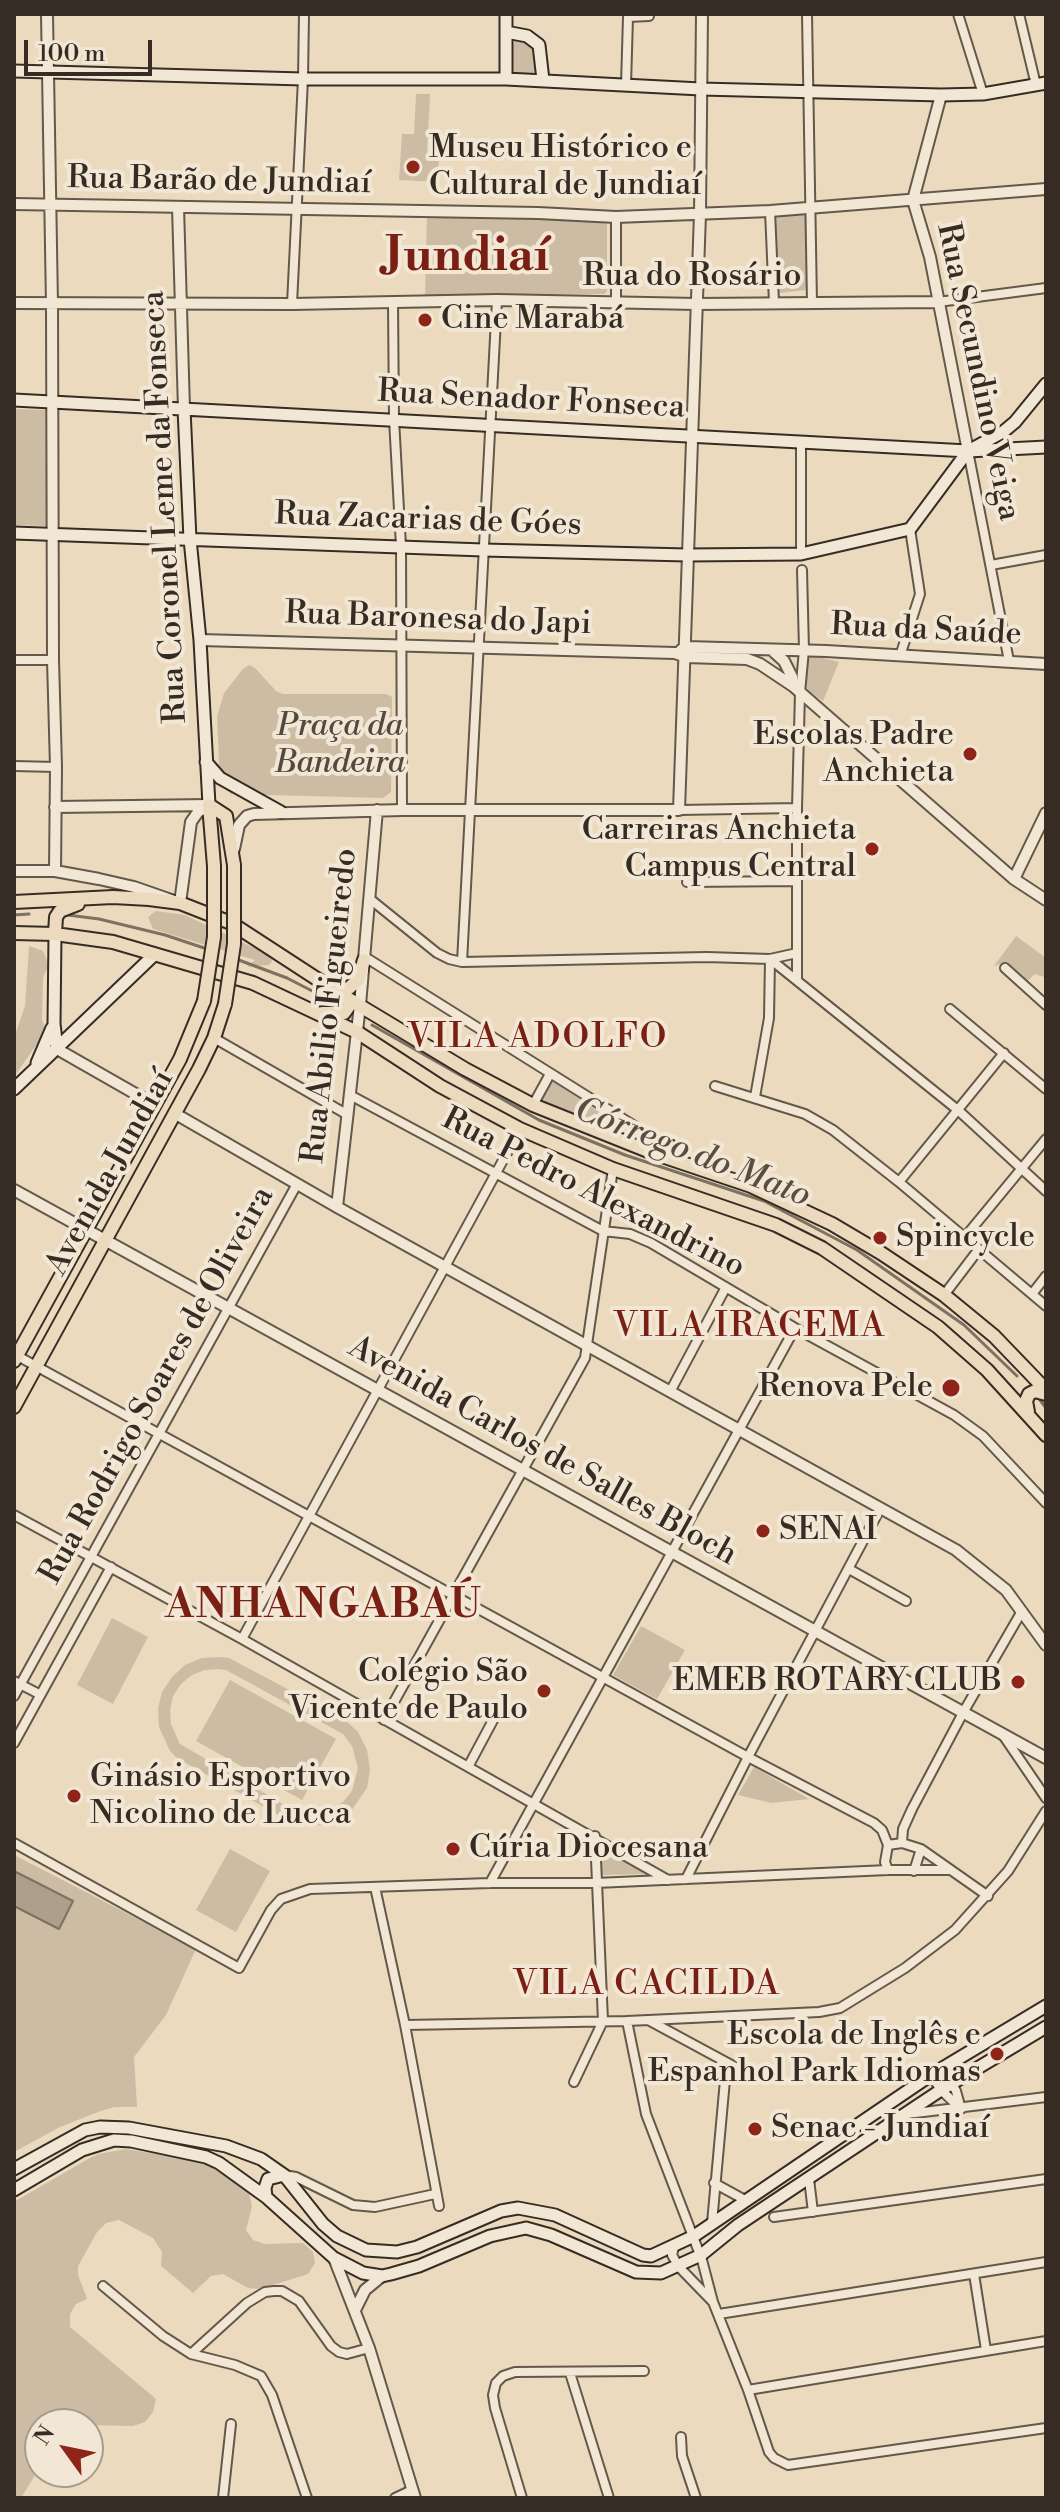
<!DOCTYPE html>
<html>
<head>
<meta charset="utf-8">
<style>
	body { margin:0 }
	#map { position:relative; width:1060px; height:2512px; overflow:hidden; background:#ebdabe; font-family:"Libre Bodoni",serif }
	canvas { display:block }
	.frame { position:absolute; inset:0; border:16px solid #362c24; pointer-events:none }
	.north { position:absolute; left:24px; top:2408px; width:80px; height:80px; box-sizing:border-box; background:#f2e7d5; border:2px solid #a79c8e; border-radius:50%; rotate:303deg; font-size:22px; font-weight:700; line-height:32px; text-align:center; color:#362c24 }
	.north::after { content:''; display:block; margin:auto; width:28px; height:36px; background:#8f2418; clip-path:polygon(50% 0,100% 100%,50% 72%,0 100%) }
	.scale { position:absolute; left:24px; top:40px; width:128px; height:36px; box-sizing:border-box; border:4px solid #362c24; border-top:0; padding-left:10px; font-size:24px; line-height:28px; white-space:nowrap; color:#362c24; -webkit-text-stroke:6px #f2e7d5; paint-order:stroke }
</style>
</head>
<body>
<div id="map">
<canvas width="1060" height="2512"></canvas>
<div class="frame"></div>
<div class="north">N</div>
<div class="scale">100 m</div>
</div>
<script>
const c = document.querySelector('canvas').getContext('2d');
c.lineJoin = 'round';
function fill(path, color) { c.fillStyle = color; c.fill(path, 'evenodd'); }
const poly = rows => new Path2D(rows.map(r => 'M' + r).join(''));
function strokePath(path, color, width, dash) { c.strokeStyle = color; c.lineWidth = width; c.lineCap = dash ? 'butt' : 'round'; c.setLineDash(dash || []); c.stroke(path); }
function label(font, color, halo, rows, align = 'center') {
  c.font = font + ' "Libre Bodoni",serif'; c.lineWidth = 8; c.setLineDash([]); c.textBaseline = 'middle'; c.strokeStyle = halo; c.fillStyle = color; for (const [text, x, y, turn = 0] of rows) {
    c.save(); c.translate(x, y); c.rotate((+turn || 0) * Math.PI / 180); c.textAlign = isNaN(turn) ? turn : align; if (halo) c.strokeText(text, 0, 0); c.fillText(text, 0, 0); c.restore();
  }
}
fill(poly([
	[515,41,533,43,537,68,534,73,517,73,511,70,512,44],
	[416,94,430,94,427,154,439,155,438,182,399,180,402,134,414,134],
	[803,211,809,215,809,286,806,290,780,293,776,290,774,217,776,213],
	[479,215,604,220,607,223,607,291,604,294,425,296,427,216],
	[14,409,46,410,46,526,14,525],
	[807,654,839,662,823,701,810,692,805,685,804,666],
	[249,665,255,668,276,691,283,694,386,694,392,697,391,792,383,798,231,794,220,785,217,717,224,693,243,669],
	[156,911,185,915,271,956,272,961,269,965,247,967,255,960,153,929,148,917],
	[1016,936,1046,958,1044,977,1035,974,1026,982,1013,967,1004,963,994,966],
	[29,946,43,951,49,965,43,977,42,1019,46,1031,16,1074,14,1070,14,1038,25,1006],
	[552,1080,617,1123,619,1132,609,1132,542,1100],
	[112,1618,148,1637,113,1704,77,1685],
	[641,1626,685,1650,657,1699,613,1675],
	[219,1657,229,1658,344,1719,358,1732,367,1750,370,1769,367,1788,351,1811,328,1825,298,1826,177,1758,170,1751,159,1727,158,1709,162,1692,172,1677,185,1665,202,1658],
	[219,1669,226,1670,343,1734,352,1746,358,1768,352,1791,343,1802,324,1813,302,1815,180,1744,171,1724,170,1710,173,1696,181,1684,192,1675,205,1670],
	[230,1680,336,1739,302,1800,196,1741],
	[754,1767,809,1799,772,1803,738,1795],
	[601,1846,650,1874,602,1875],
	[230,1849,270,1871,236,1932,196,1910],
	[14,1855,196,1949,166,2015,134,2057,137,2107,114,2107,98,2112,60,2127,14,2152],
	[125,2149,202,2161,249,2192,252,2206,246,2230,253,2240,265,2244,303,2243,313,2252,315,2263,308,2274,260,2289,248,2288,223,2274,211,2276,193,2293,161,2266,162,2252,153,2238,119,2220,106,2223,97,2232,78,2266,78,2275,87,2299,76,2304,70,2314,70,2327,156,2399,153,2412,145,2422,133,2426,40,2424,40,2467,21,2498,14,2498,14,2202,88,2159,99,2154]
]), '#ccbca4');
const water = poly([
	[14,1871,73,1901,59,1929,14,1906,14,1871]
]);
fill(water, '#ad9f8a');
strokePath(water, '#7d7161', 2);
strokePath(poly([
	[14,915,29,914],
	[68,915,99,919,165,935,210,950],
	[236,959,287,978,320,995],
	[372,1025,539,1120,625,1155,764,1201,857,1250,964,1325,1017,1376],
	[1040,1400,1046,1408]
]), '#7d7161', 3);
const minor = poly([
	[807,14,812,303],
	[958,14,983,94],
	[1019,14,1036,85],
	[626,85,628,17,649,16],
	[770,211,774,303],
	[616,217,616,304],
	[393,302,394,419,401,546,402,810],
	[938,302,1046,288],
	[292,304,303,79,304,14],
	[801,442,801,554],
	[968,451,1009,661],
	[991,565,1046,555],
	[900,656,920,594,910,529],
	[14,660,53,660],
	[14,766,56,767],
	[679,810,797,808],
	[687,882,797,881],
	[370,899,437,953,449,959,462,962,707,957,770,959,797,953],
	[365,957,641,1130,653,1142,653,1153],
	[770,959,959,1111,1046,1191],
	[462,962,497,300],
	[1005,968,1046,1005],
	[797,979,797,808,800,693,804,650,802,570],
	[950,1009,1046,1089],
	[214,1038,348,1115],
	[715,1086,805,1114,833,1130,899,1182,1046,1306],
	[350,1095,603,1231,630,1234,651,1243,795,1328,954,1415,983,1436,1046,1503],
	[755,1097,769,1018,770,959],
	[533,1105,550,1074],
	[899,1182,1004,1053],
	[965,1237,1046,1139],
	[1032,1294,1046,1276],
	[944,1295,979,1249],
	[14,1354,748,1757,874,1823,882,1830,888,1845],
	[671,1390,726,1287],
	[14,1515,242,1639,668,1880],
	[849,1569,906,1601],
	[242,1639,520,1129],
	[14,1681,39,1694],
	[14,1696,297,1184],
	[384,1720,585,1358,613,1169],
	[1003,1735,1046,1798],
	[14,1743,111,1567],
	[468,1767,499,1709],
	[14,1843,239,1968,271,1910,281,1899,310,1889,490,1883,596,1883,888,1870,948,1870],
	[902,1843,903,1829,912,1809,964,1711,1022,1611],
	[888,1845,902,1843,921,1849,988,1896],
	[888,1870,885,1862,888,1845],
	[914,1871,921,1849],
	[686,1879,748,1757,880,1509],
	[490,1883,795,1328],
	[375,1887,405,2025,439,2206],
	[627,2021,646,2114,702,2260,713,2302,748,2390,769,2452,774,2458,788,2465,1046,2428],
	[650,2021,737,2068],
	[405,2025,627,2021,819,2012,840,2008,905,1968,955,1930,1008,1871,1046,1811],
	[943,2067,956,2091,961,2109],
	[931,2075,941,2090,960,2108],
	[574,2082,603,2021,595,1836],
	[907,2114,1046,2097],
	[284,2175,296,2177,353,2205,375,2207,435,2194],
	[809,2179,813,2212],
	[714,2183,745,2200],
	[774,2217,1046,2179],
	[712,2223,725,2080],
	[674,2247,672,2255,679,2267,712,2301],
	[974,2274,986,2350],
	[103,2286,163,2336,191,2354,235,2365,261,2376,272,2395,307,2498],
	[719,2314,1046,2262],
	[191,2354,247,2303,265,2292,274,2291,282,2291,299,2301,331,2346,339,2352,347,2354,369,2348],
	[570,2373,609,2498],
	[748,2390,1046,2341],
	[681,2437,682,2456,696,2498],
	[223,2498,231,2424],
	[395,2498,412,2490],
	[522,2498,495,2408,493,2395,496,2383,503,2376,515,2372,644,2371]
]);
const tertiary = poly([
	[47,14,52,304,53,660,56,767,55,871],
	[941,95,913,200,930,257,968,451],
	[14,204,538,213,616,217,770,211,1046,189],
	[178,207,184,409],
	[14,303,292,304,497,300,697,304,938,302],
	[200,640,675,653,686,657,747,659,760,664,793,686,1014,879,1046,900],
	[681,650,687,647,826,651,1046,664],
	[773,651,784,661,792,677,793,686],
	[55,807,209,805],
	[234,849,239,825,247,816,254,814,402,810,679,810,700,214,702,14],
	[14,871,55,871,99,879,134,887,180,903,191,822,198,812,209,805],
	[1014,879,1046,813],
	[57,1049,155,1105],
	[174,1113,337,1207,956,1550,1006,1590,1046,1645],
	[14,1190,1046,1758],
	[337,1207,360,1005,377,810],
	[334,2258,369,2348,415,2498],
	[355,2310,365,2290,382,2276]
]);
const secondary = poly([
	[506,32,527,36,539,45,543,80],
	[14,71,303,79,506,79,701,89,941,95,983,94,1046,83],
	[506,79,506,14],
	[14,400,968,451,1046,447],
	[184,409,190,539,200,640,209,805],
	[14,533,483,550,687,555,801,554,910,529,968,451,1003,432,1015,422,1046,384],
	[206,762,220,778,281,812],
	[55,934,54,1024,57,1049],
	[37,1063,52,1028],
	[14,1089,155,954],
	[14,2169,85,2130,100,2127,129,2128,226,2146,261,2159,284,2175,323,2224,337,2236,366,2250,397,2252,417,2247,501,2211,518,2208,555,2215,643,2255,651,2256,694,2236,931,2075,1046,2006],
	[14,2190,82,2150,114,2140,131,2141,206,2157,219,2163,266,2197,334,2258,363,2273,382,2276,391,2274,419,2266,490,2236,526,2228,551,2235,636,2272,661,2273,701,2255,738,2225,941,2090,1046,2027],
	[266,2197,265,2188,268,2179,284,2175]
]);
const primary = poly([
	[214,866,209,805,226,816,234,865],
	[14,902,113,897,149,899,180,903,231,923,337,992,465,1069,533,1105,653,1153,751,1186,832,1224,881,1253,944,1295,994,1336,1046,1390],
	[14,933,55,934,113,942,253,983,357,1032,440,1086,520,1129,613,1169,776,1225,822,1248,938,1327,987,1370,1046,1435],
	[55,934,56,917,60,911,78,904],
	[337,992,349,988,358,980,364,960],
	[322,1013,344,1013,349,1006,349,999],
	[14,1361,180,1059,204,1001],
	[14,1407,199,1069,214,1038,225,1004],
	[1028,1412,1026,1401,1029,1394,1035,1391,1046,1394]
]);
strokePath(minor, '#63584a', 12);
strokePath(tertiary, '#63584a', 14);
strokePath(secondary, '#362c24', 15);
strokePath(primary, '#362c24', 16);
strokePath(minor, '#f2e7d5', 8);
strokePath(tertiary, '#f2e7d5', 10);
strokePath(secondary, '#f2e7d5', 11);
strokePath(primary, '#ebdabe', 12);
const primaryBridge = poly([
	[204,1001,214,937,214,866],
	[225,1004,234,944,234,865]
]);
strokePath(primaryBridge, '#362c24', 16, []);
strokePath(primaryBridge, '#ebdabe', 12);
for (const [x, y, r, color] of [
	[413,167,8,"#8f2418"],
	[425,320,8,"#8f2418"],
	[970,754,8,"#8f2418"],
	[872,849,8,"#8f2418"],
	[880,1238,8,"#8f2418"],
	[951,1388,10,"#8f2418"],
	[763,1531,8,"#8f2418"],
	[1018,1682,8,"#8f2418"],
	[544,1691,8,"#8f2418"],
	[74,1796,8,"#8f2418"],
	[453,1849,8,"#8f2418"],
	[997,2054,8,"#8f2418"],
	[755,2129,8,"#8f2418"]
]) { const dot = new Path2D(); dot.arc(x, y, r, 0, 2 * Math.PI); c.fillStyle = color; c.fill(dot); strokePath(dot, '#f2e7d5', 3); }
label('32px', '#362c24', '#f2e7d5', [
	["Museu Histórico e",429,149],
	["Cultural de Jundiaí",429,186],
	["Cine Marabá",441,320],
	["Escolas Padre",954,736,"right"],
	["Anchieta",954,773,"right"],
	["Carreiras Anchieta",856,831,"right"],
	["Campus Central",856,868,"right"],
	["Spincycle",896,1238],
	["Renova Pele",933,1388,"right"],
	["SENAI",779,1531],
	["Colégio São",528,1673,"right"],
	["Vicente de Paulo",528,1710,"right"],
	["EMEB ROTARY CLUB",1002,1682,"right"],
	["Ginásio Esportivo",90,1778],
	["Nicolino de Lucca",90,1815],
	["Cúria Diocesana",469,1849],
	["Escola de Inglês e",981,2036,"right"],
	["Espanhol Park Idiomas",981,2073,"right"],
	["Senac - Jundiaí",771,2129]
], 'left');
label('32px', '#362c24', '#f2e7d5', [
	["Rua Barão de Jundiaí",219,182,1],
	["Rua do Rosário",692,277],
	["Rua Secundino Veiga",977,372,78],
	["Rua Senador Fonseca",531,401,3],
	["Rua Coronel Leme da Fonseca",166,507,-93],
	["Rua Zacarias de Góes",428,521,2],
	["Rua Baronesa do Japi",438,620,2],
	["Rua da Saúde",926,631,3],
	["Rua Abilio Figueiredo",331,1006,-84],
	["Avenida Jundiaí",111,1173,-61],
	["Rua Pedro Alexandrino",593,1194,27],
	["Rua Rodrigo Soares de Oliveira",158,1386,-61],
	["Avenida Carlos de Salles Bloch",542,1452,29]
]);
label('italic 32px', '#54493e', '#f2e7d5', [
	["Praça da",340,727],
	["Bandeira",340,764]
]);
c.letterSpacing = '2px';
label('34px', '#7a1f14', '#f2e7d5', [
	["VILA ADOLFO",538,1039],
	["VILA IRACEMA",750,1328],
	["VILA CACILDA",647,1986]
]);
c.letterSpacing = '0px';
label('italic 34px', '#5a4e43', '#f2e7d5', [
	["Córrego do Mato",692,1154,21]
]);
c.letterSpacing = '2px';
label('bold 40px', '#7a1f14', '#f2e7d5', [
	["ANHANGABAÚ",324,1607]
]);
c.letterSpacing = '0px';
label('bold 48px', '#7a1f14', '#f2e7d5', [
	["Jundiaí",467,259]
]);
</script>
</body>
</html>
